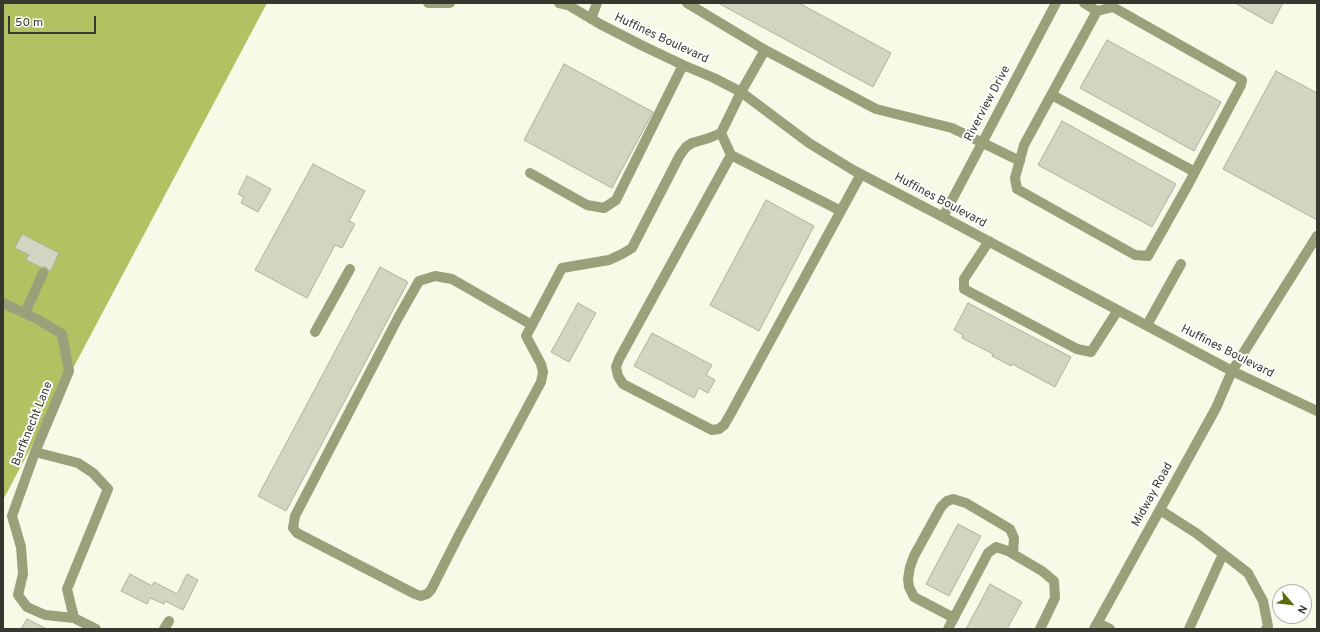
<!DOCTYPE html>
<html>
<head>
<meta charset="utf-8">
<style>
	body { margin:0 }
	#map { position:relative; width:1320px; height:632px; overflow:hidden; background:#f6fae6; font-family:Overpass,sans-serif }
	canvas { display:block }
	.frame { position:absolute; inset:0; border:4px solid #373931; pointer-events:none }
	.north { position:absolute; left:1272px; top:584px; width:40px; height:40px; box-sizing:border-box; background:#fff; border:1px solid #afb0ad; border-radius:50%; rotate:118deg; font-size:11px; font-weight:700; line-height:16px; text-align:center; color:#373931 }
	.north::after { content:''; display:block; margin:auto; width:14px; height:18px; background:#5f680a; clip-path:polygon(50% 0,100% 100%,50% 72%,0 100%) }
	.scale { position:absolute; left:8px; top:16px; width:88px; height:18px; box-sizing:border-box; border:2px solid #373931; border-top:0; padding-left:5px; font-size:12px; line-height:14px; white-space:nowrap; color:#373931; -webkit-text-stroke:3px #fff; paint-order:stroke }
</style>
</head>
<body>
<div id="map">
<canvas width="1320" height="632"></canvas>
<div class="frame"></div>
<div class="north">N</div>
<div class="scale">50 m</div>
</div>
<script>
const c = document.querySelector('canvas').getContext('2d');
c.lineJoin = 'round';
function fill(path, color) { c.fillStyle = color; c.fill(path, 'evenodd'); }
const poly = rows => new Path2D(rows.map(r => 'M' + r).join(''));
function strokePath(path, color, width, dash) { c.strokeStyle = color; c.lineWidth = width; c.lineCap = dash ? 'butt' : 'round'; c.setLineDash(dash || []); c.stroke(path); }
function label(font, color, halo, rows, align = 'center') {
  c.font = font + ' Overpass,sans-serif'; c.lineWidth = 4; c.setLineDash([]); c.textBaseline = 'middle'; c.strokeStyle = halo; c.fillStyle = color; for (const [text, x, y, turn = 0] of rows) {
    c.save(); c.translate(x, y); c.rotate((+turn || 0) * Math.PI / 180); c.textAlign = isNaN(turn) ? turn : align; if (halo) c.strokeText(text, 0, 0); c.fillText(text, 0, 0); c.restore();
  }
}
fill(poly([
	[3,3,267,3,3,500]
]), '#b4c163');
const building = poly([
	[718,3,799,3,891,53,873,87,718,3],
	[1235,3,1283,3,1272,24,1235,3],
	[1107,40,1221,102,1194,151,1080,88,1107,40],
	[564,64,653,112,612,188,524,140,564,64],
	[1276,71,1317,93,1317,220,1223,169,1276,71],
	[1062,121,1176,184,1152,227,1038,165,1062,121],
	[313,164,365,191,349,221,355,224,342,248,335,245,307,298,255,270,313,164],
	[247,176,271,189,258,212,241,203,244,197,238,194,247,176],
	[766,200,814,226,759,331,710,305,766,200],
	[22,234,59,253,50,272,46,267,41,267,26,260,29,255,15,248,22,234],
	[380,267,408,282,286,511,258,496,380,267],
	[578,303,596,313,569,362,551,352,578,303],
	[968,303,1071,357,1055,387,1012,364,1011,366,992,356,993,354,962,338,963,335,954,330,968,303],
	[652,333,712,365,706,375,715,380,708,393,699,388,694,398,634,366,652,333],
	[958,524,981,536,949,596,926,584,958,524],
	[130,574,152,586,154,582,177,594,187,574,198,580,183,610,165,601,164,604,150,598,147,604,121,591,130,574],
	[990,584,1022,602,1007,629,966,629,990,584],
	[27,619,47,629,21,629,27,619]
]);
fill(building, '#d1d5c2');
strokePath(building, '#aeb29f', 1);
strokePath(poly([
	[428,3,450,3],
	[559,3,568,5,600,24,643,46,683,65,714,78,741,92,809,143,853,170,943,217,1232,371,1317,411],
	[687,3,765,50,876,109,952,128,1020,161],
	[1084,3,1097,11,1113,7,1242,80,1241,85,1188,185,1148,256,1135,255,1017,189,1015,178,1024,145,1097,11],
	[591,19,597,3],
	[1052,95,1195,172],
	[721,133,731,155,619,359,616,367,618,376,623,384,712,430,719,429,724,425,731,413,861,174],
	[731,155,841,211],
	[530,173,587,205,604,208,616,200,683,65],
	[943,217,1056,3],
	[989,241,964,279,964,289,1077,349,1091,352,1118,310],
	[3,303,37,319,62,334,69,371,35,452,12,516,21,547,23,574,18,595,27,607,45,615,74,618,96,629],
	[25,313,43,273],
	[532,325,452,279,435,276,419,281,398,318,295,516,293,528,297,533,415,594,421,596,427,594,431,590,460,533,541,382,543,372,541,364,526,336,532,325,562,268,609,260,622,254,632,248,680,155,686,147,692,143,709,138,721,133,741,92,765,50],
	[1147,325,1181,264],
	[315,332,350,269],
	[35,452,78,463,93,473,108,489,67,589,74,618],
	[1160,510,1196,533,1248,573,1263,601,1268,626,1266,629],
	[954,618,914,597,909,587,908,579,910,567,914,556,941,507,947,501,953,499,966,503,1010,529,1014,538,1013,554],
	[1098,623,1110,629],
	[164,629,169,621],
	[948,629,988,553,996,547,1008,551,1042,571,1054,581,1055,598,1040,629],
	[1094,629,1216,408,1232,371,1317,236],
	[1189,629,1223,554]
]), '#99a07a', 10);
label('12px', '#373931', '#fff', [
	["Huffines Boulevard",661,39,25],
	["Riverview Drive",988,104,-62],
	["Huffines Boulevard",940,201,28],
	["Huffines Boulevard",1227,352,27],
	["Barfknecht Lane",33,424,-68],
	["Midway Road",1153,495,-61]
]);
</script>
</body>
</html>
